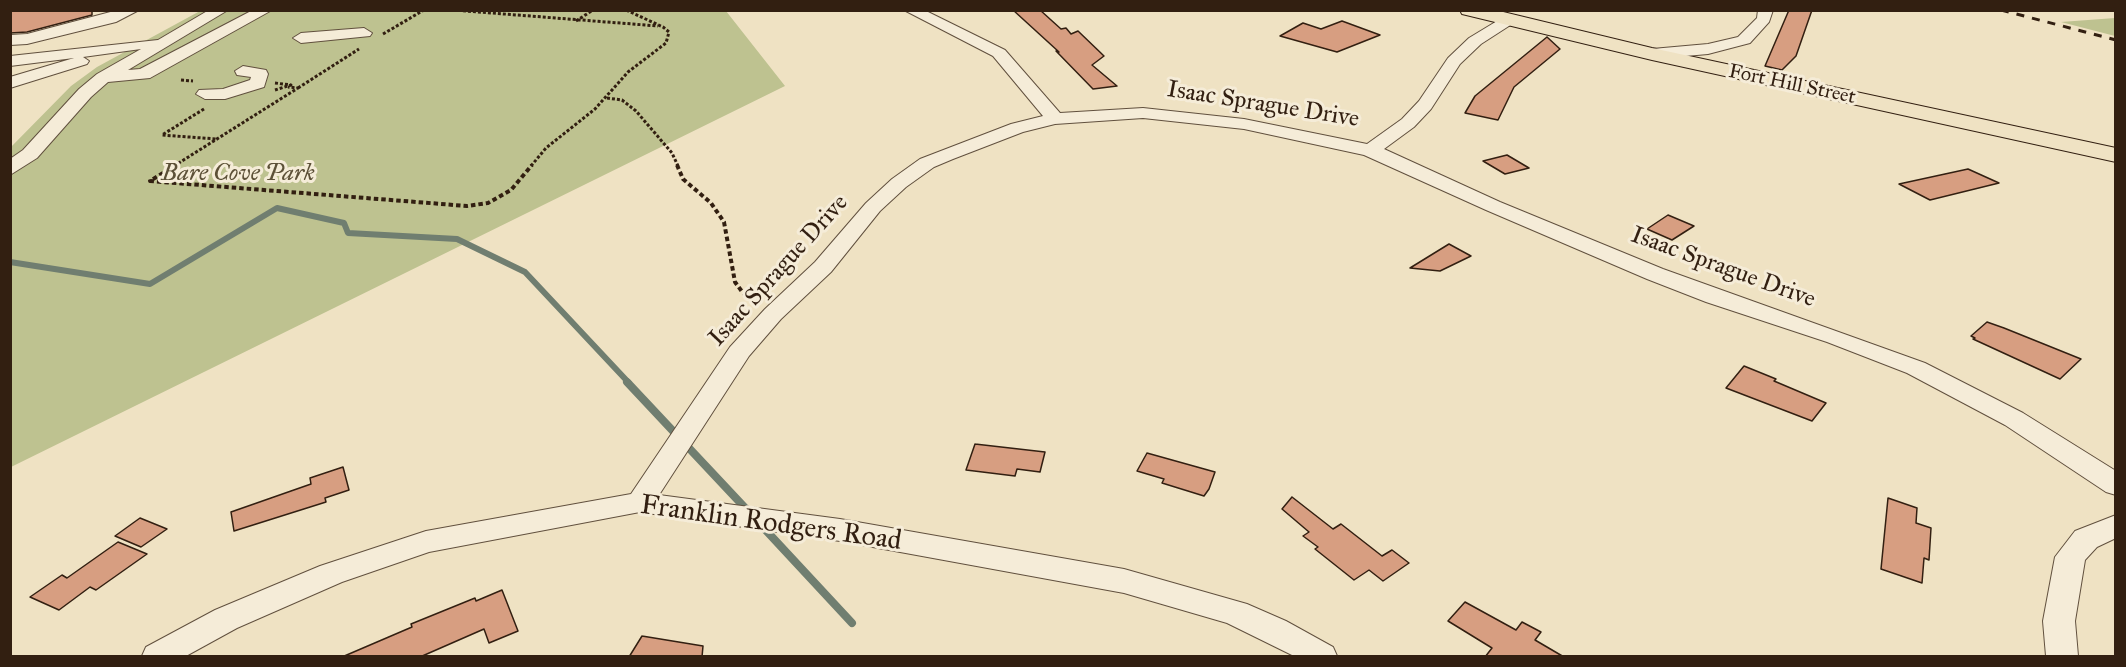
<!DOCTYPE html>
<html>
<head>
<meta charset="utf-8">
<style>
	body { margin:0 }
	#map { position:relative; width:2126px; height:667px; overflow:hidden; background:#efe2c3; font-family:"IM FELL Great Primer",serif }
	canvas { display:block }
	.frame { position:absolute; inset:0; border:12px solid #321f11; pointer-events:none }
</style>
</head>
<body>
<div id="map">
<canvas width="2126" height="667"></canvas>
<div class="frame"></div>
</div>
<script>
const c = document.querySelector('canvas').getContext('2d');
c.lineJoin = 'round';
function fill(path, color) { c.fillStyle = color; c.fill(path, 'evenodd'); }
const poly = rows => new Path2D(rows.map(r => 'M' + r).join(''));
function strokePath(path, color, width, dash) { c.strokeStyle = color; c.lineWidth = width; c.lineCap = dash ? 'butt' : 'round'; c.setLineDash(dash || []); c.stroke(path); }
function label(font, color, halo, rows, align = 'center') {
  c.font = font + ' "IM FELL Great Primer",serif'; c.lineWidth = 6; c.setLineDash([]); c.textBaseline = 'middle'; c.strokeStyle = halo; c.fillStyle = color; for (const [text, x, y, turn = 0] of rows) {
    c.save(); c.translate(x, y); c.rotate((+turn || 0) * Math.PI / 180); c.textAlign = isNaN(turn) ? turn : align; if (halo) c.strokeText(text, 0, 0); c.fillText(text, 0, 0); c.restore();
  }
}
fill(poly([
	[200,11,726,11,785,86,11,467,11,147,71,86,97,67],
	[2115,18,2115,36,2061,22]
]), '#bec290');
strokePath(poly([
	[10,262,150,284,277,208,344,223,348,233,457,239,525,272,629,383]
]), '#707e70', 6);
strokePath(poly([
	[627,382,748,511],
	[760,524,852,623]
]), '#707e70', 8);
const building = poly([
	[10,10,92,10,92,15,27,32,10,33,10,10],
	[1013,10,1040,10,1061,29,1066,28,1071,34,1078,31,1104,56,1092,65,1117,86,1093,89,1056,51,1059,52,1013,10],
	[1789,10,1812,10,1796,56,1782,70,1765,66,1789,10],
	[1342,21,1380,35,1337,52,1280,36,1303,23,1321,29,1342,21],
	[1547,37,1560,49,1514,87,1498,120,1465,113,1475,96,1547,37],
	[1507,155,1529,168,1505,174,1483,161,1507,155],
	[1968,169,1999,183,1930,200,1899,184,1968,169],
	[1668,215,1694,226,1672,240,1647,229,1668,215],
	[1449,244,1471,256,1440,271,1410,268,1449,244],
	[1987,322,2004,328,2081,359,2060,379,1973,339,1975,338,1971,336,1987,322],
	[1744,366,1776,379,1774,381,1826,403,1812,421,1726,388,1744,366],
	[975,444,1045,452,1040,472,1017,469,1015,476,966,470,975,444],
	[1147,453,1215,472,1209,489,1204,496,1162,483,1164,479,1137,471,1147,453],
	[343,467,349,490,325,498,326,502,234,531,231,512,311,484,310,478,343,467],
	[1292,497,1333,529,1341,524,1382,556,1392,550,1409,563,1383,581,1369,570,1354,580,1315,549,1318,547,1303,536,1309,532,1282,509,1292,497],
	[1888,498,1917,508,1916,523,1931,528,1929,560,1924,558,1922,583,1881,569,1888,498],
	[140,518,167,529,141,547,115,536,140,518],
	[118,542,147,554,96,590,90,587,59,610,30,597,62,575,67,578,118,542],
	[502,590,518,631,489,643,484,629,420,657,342,657,412,627,411,624,475,598,476,601,502,590],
	[1465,602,1516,630,1522,622,1541,632,1535,640,1564,657,1485,657,1492,648,1448,621,1465,602],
	[642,636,703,646,702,657,629,657,642,636]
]);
fill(building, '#d79e81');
strokePath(building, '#321f11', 1.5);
const minor = poly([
	[118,10,139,10,116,22,27,44,10,45,10,35,27,34,118,10],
	[209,10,228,10,128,70,140,69,253,10,272,10,150,78,108,82,91,97,37,158,10,175,10,159,23,150,79,89,97,74,141,49,83,57,89,61,87,64,10,88,10,77,74,58,10,66,10,56,158,40,209,10],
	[904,10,924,10,1005,50,1060,113,1143,108,1244,119,1367,144,1402,119,1419,101,1448,58,1469,38,1502,18,1512,18,1515,21,1512,24,1481,44,1460,64,1431,109,1414,127,1384,149,1500,202,1663,269,1925,363,2023,413,2116,471,2116,495,2106,492,2005,425,1907,373,1827,342,1706,302,1647,279,1486,210,1364,155,1244,129,1143,118,1055,124,1023,132,953,159,934,167,906,187,880,211,831,272,781,319,749,356,659,495,840,519,1124,569,1247,604,1286,621,1333,647,1337,656,1294,656,1227,623,1124,593,840,541,640,512,429,552,342,582,237,628,186,656,142,656,146,647,215,610,320,566,426,531,631,494,730,347,765,309,815,262,866,203,892,179,920,159,1011,124,1043,116,993,56,904,10],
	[1758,10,1773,10,1769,22,1750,43,1708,54,1652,59,1644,54,1652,49,1708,44,1738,37,1757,18,1758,10],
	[364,28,372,33,370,36,301,43,293,38,301,33,364,28],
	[243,66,266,70,268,74,264,87,225,99,205,99,196,94,199,90,223,89,250,80,251,77,237,75,235,71,243,66],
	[2116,515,2116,538,2097,547,2085,560,2075,621,2078,656,2046,656,2043,621,2055,557,2075,531,2116,515]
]);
const major = poly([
	[1460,10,1495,10,1652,48,2116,148,2116,162,1652,60,1462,14,1460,10]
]);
strokePath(minor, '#61503e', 2);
strokePath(major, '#321f11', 2);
strokePath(poly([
	[453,10,658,26],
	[576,21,593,10],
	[383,34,424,10],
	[181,80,193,81],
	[275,83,291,85,275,90],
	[298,88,359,49],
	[607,98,622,100,636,111,672,153,678,166],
	[204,109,162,135,216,139],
	[174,166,298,88,288,87],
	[531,166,546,148,595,109,628,72,666,43,669,32,663,27,626,10]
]), '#321f11', 3, [3, 2]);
strokePath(poly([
	[176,165,150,181,467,206,488,203,511,190,532,165],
	[677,165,683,179,711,203,724,222,735,282,743,293,758,301]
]), '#321f11', 4, [4.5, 3]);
fill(minor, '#f5ecd8');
fill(major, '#efe2c3');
strokePath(poly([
	[2001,10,2116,40]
]), '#321f11', 3, [8, 8]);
label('20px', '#321f11', '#f5ecd8', [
	["Fort Hill Street",1792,85,12]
]);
label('24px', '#321f11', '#f5ecd8', [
	["Isaac Sprague Drive",1263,105,9],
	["Isaac Sprague Drive",1723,268,20],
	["Isaac Sprague Drive",779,271,-48]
]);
label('italic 24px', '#5c5037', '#f5ecd8', [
	["Bare Cove Park",238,174]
]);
label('28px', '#321f11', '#f5ecd8', [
	["Franklin Rodgers Road",771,524,8]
]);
</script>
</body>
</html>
